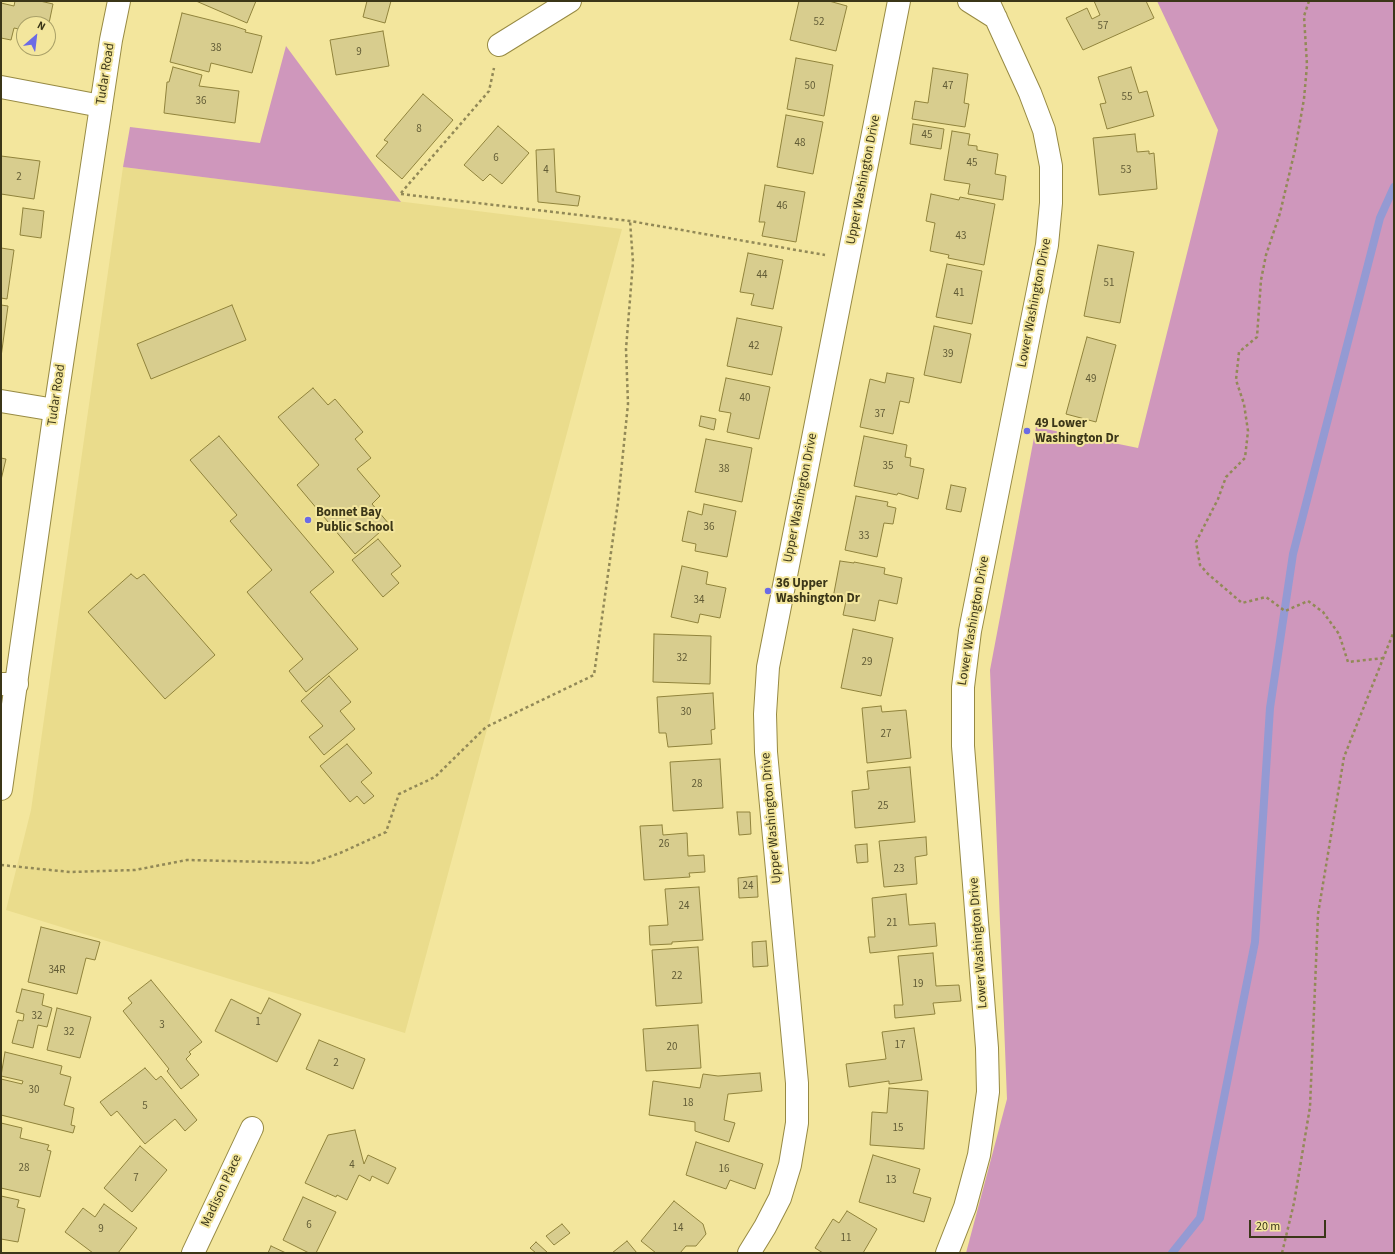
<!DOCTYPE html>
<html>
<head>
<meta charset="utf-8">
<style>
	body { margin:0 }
	#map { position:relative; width:1395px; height:1254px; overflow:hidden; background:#f3e69d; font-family:"Source Sans 3",sans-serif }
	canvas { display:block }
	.frame { position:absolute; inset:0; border:2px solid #3b3618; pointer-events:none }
	.north { position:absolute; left:16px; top:16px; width:40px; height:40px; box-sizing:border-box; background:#f3e69d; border:1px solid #a9a068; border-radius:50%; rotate:28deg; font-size:11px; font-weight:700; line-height:16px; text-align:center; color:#3b3618 }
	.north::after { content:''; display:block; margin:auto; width:14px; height:18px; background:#6b6be5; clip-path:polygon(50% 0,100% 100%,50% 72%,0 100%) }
	.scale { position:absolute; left:1249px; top:1220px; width:77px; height:18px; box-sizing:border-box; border:2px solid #3b3618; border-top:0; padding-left:5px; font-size:12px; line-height:14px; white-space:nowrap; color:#3b3618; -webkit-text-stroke:3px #f3e69d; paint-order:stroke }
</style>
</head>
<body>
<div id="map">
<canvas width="1395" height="1254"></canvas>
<div class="frame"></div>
<div class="north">N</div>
<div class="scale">20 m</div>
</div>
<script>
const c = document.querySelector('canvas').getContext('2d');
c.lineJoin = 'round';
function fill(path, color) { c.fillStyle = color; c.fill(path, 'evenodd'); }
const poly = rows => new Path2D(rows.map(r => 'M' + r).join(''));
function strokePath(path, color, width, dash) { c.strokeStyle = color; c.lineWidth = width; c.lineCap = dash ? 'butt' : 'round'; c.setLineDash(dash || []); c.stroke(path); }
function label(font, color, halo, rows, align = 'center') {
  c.font = font + ' "Source Sans 3",sans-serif'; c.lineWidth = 4; c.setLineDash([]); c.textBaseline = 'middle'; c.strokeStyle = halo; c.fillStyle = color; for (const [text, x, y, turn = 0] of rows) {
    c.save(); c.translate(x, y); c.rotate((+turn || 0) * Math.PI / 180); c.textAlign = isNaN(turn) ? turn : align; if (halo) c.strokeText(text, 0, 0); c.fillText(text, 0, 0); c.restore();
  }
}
fill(poly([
	[123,167,622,229,405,1033,6,910,31,810]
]), '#eadc8c');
fill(poly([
	[1157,1,1394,1,1394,1253,966,1253,1007,1099,990,670,1036,427,1138,448,1218,130],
	[286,46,401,202,123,167,130,127,260,143]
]), '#cf97bc');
strokePath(poly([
	[1172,1253,1200,1218,1255,942,1270,708,1293,554,1380,218,1394,187]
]), '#949ad3', 8);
const building = poly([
	[15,1,40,1,53,4,48,28,48,24,24,24,24,30,14,28,11,40,1,38,1,3,14,6,15,1],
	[196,1,256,1,247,23,196,1],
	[367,1,391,1,385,23,363,17,367,1],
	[799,1,829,1,847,6,836,51,790,40,799,1],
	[1094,1,1146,1,1154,18,1083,50,1066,18,1087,8,1092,19,1100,15,1094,1],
	[182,13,234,26,246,30,245,32,262,36,252,73,211,63,209,72,170,62,182,13],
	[383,31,389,66,336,75,330,40,383,31],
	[796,58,833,65,824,116,787,109,796,58],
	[173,67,202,75,199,86,239,91,235,123,164,113,167,82,169,82,173,67],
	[1131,67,1139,93,1147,91,1154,116,1107,129,1100,104,1106,103,1098,77,1131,67],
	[933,68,968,74,964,103,969,104,965,127,912,119,915,101,928,103,933,68],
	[423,94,453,120,402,179,376,156,388,142,384,140,423,94],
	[786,115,823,122,813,174,777,167,786,115],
	[913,124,944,129,941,149,910,144,913,124],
	[498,126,529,153,502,184,490,174,483,181,464,165,498,126],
	[952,131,970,134,968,145,977,146,977,150,998,154,995,174,1006,176,1003,200,968,194,970,184,944,180,952,131],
	[1135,134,1137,152,1149,151,1149,154,1154,153,1157,189,1099,195,1093,138,1135,134],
	[554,149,556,192,580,196,578,206,538,202,536,150,554,149],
	[1,156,40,161,34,199,1,194,1,156],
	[765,185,805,192,796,242,762,236,765,222,759,222,765,185],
	[931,194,959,200,960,197,995,204,984,265,948,258,949,255,930,251,935,223,926,221,931,194],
	[23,208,44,211,41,238,20,235,23,208],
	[1098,245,1134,252,1120,323,1084,316,1098,245],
	[1,248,14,250,7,299,1,298,1,248],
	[748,253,783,260,773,309,751,305,754,294,740,292,748,253],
	[947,264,982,271,972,324,936,317,947,264],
	[1,305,8,306,1,357,1,305],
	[232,305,246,340,151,379,137,344,232,305],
	[737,318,782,327,772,375,727,366,737,318],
	[934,326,971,334,961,383,924,375,934,326],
	[1087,337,1116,345,1096,422,1066,414,1087,337],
	[887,373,914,378,909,403,900,401,893,434,860,427,870,379,885,383,887,373],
	[726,378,770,387,759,439,727,432,731,413,719,411,726,378],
	[313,388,328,405,335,399,363,432,355,439,371,458,357,469,380,496,372,504,389,524,355,554,297,485,319,465,278,417,313,388],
	[701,416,716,419,714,430,699,426,701,416],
	[219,436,334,572,310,592,358,649,306,692,289,671,303,659,247,592,272,570,230,521,237,515,190,460,219,436],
	[864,436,907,445,905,457,911,458,910,466,924,469,918,499,898,493,897,495,854,486,864,436],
	[706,439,752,448,742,502,695,492,706,439],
	[1,458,6,459,1,480,1,458],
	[951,485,966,488,961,512,946,509,951,485],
	[856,496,888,502,887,506,896,508,893,524,884,523,877,557,845,550,856,496],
	[704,504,736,511,727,557,695,551,696,544,682,541,688,511,702,515,704,504],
	[378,539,401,566,391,574,399,583,383,597,352,560,378,539],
	[840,561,854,563,854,562,885,568,884,574,902,578,897,604,879,600,875,621,843,615,846,601,833,598,840,561],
	[682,566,708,572,706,584,726,588,720,618,700,614,698,623,671,617,682,566],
	[131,574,137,579,144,574,215,655,165,699,88,612,131,574],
	[853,629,893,638,881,696,841,688,853,629],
	[654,634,711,636,710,684,653,682,654,634],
	[329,676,351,702,340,711,355,729,324,755,309,737,323,726,301,701,329,676],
	[713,693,715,729,711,730,712,744,668,747,666,733,659,733,657,697,713,693],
	[881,706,882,712,906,710,911,758,867,763,862,708,881,706],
	[347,744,372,773,361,782,374,796,364,804,357,796,350,802,320,766,347,744],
	[720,759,723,808,673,811,670,762,720,759],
	[910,767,915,822,855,828,852,791,869,789,867,771,910,767],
	[737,812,750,812,751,834,739,835,737,812],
	[662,825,663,835,687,833,688,856,704,855,705,872,689,873,690,877,644,880,640,826,662,825],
	[926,837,927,855,915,857,917,884,884,887,879,841,926,837],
	[867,844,868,862,857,863,855,845,867,844],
	[757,876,758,897,739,898,738,878,757,876],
	[699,887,703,940,672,942,672,944,650,945,649,926,668,925,665,889,699,887],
	[906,894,909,925,935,923,937,946,870,953,868,937,875,937,872,898,906,894],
	[41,927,100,942,95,960,86,958,77,994,28,982,41,927],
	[766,941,768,966,753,967,752,942,766,941],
	[698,947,702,1003,656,1006,652,950,698,947],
	[933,953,936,986,959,985,961,1001,933,1003,935,1014,895,1018,894,1005,903,1005,898,956,933,953],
	[151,980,202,1042,189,1052,191,1054,186,1059,199,1075,181,1089,167,1071,169,1069,123,1011,132,1003,128,998,151,980],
	[22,989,44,994,42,1005,52,1008,47,1027,38,1025,33,1048,12,1043,18,1020,23,1021,24,1014,16,1012,22,989],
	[269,998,301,1014,277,1062,215,1031,231,999,261,1014,269,998],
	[57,1008,91,1017,80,1058,47,1050,57,1008],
	[698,1025,701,1068,646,1071,643,1029,698,1025],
	[914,1028,922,1080,889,1084,889,1081,849,1087,846,1064,886,1059,882,1032,914,1028],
	[319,1040,365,1059,353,1089,306,1069,319,1040],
	[5,1052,62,1066,60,1074,71,1077,64,1105,74,1108,71,1125,75,1126,73,1133,1,1115,1,1079,22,1084,23,1081,1,1076,5,1052],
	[145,1068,156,1080,161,1076,197,1120,185,1131,175,1119,145,1144,117,1111,111,1116,100,1102,145,1068],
	[760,1073,762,1091,728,1094,724,1120,735,1123,729,1142,695,1131,695,1122,649,1115,653,1081,700,1088,703,1074,718,1076,760,1073],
	[889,1088,928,1091,924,1149,870,1145,872,1112,887,1113,889,1088],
	[1,1123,22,1128,20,1138,49,1145,47,1150,51,1151,40,1197,1,1188,1,1123],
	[355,1130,364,1164,368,1155,396,1168,388,1184,372,1176,370,1181,359,1175,347,1200,337,1195,336,1197,305,1183,328,1135,355,1130],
	[696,1142,763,1164,755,1189,730,1180,726,1189,686,1175,696,1142],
	[140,1146,167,1170,132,1212,104,1188,140,1146],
	[873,1155,920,1169,913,1193,931,1198,924,1222,859,1202,873,1155],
	[1,1196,19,1200,17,1207,25,1209,18,1242,1,1239,1,1196],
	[303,1197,336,1212,316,1253,309,1253,283,1240,303,1197],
	[674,1201,703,1224,706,1234,696,1246,686,1246,680,1253,656,1253,641,1241,674,1201],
	[104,1204,137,1228,118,1253,93,1253,65,1232,83,1208,95,1217,104,1204],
	[847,1211,877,1229,863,1253,823,1253,815,1248,833,1219,839,1223,847,1211],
	[562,1224,570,1233,554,1245,546,1236,562,1224],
	[627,1241,637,1253,612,1253,627,1241],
	[536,1242,548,1253,536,1253,530,1248,536,1242],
	[271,1246,286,1253,268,1253,271,1246]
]);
fill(building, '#d8cd8e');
strokePath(building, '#90833c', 1);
const street = poly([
	[499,45,570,1],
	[1,87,101,106],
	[1,401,55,410],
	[1,684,17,684],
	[193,1253,252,1128]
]);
const secondary = poly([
	[969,1,996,18],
	[1,789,55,410,111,40,119,1],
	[749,1253,765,1227,780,1198,790,1165,797,1123,797,1083,766,752,765,714,768,667,899,1],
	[947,1253,965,1207,979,1155,988,1092,987,1048,963,746,963,687,970,631,1047,245,1051,203,1051,166,1044,130,1030,93,988,1]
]);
strokePath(street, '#978a43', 24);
strokePath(secondary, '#978a43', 24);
strokePath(poly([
	[1309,1,1304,16,1307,65,1304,99,1295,150,1280,213,1266,255,1261,280,1257,337,1239,352,1236,380,1244,404,1248,431,1245,458,1226,477,1218,499,1196,542,1200,565,1208,574,1242,603,1266,597,1285,611,1308,601,1323,612,1339,634,1348,662,1384,658],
	[401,193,489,91,494,68],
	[401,194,630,221,825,255],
	[1,865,70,872,135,870,187,860,312,863,340,853,386,832,399,794,435,777,486,727,594,675,618,502,628,404,626,349,633,262,630,221],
	[1282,1253,1294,1203,1310,1107,1318,914,1344,757,1394,631]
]), '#928957', 2.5, [3, 3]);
strokePath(street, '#fff', 22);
strokePath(secondary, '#fff', 22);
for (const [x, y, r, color] of [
	[1027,431,4,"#6b6be5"],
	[308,520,4,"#6b6be5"],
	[768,591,4,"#6b6be5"]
]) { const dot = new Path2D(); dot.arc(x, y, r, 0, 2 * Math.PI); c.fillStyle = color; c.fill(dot); strokePath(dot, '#f3e69d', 1.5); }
label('11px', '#625c36', null, [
	["52",819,23],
	["57",1103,27],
	["38",216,49],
	["9",359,53],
	["50",810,87],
	["47",948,87],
	["55",1127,98],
	["36",201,102],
	["8",419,130],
	["45",927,136],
	["48",800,144],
	["6",496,159],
	["45",972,164],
	["4",546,171],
	["53",1126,171],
	["2",19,178],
	["46",782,207],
	["43",961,237],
	["44",762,276],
	["51",1109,284],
	["41",959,294],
	["42",754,347],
	["39",948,355],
	["49",1091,380],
	["40",745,399],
	["37",880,415],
	["35",888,467],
	["38",724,470],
	["36",709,528],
	["33",864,537],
	["34",699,601],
	["32",682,659],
	["29",867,663],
	["30",686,713],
	["27",886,735],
	["28",697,785],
	["25",883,807],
	["26",664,845],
	["23",899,870],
	["24",748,887],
	["24",684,907],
	["21",892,924],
	["34R",57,971],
	["22",677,977],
	["19",918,985],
	["32",37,1017],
	["1",258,1023],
	["3",162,1026],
	["32",69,1033],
	["17",900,1046],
	["20",672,1048],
	["2",336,1064],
	["30",34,1091],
	["18",688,1104],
	["5",145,1107],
	["15",898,1129],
	["4",352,1166],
	["28",24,1169],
	["16",724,1170],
	["7",136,1179],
	["13",891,1181],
	["6",309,1226],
	["14",678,1229],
	["9",101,1230],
	["11",846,1239]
]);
label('13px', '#3b3618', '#f3e69d', [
	["Tudar Road",106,74,-81],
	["Upper Washington Drive",864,180,-79],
	["Lower Washington Drive",1035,303,-79],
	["Tudar Road",57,395,-82],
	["Upper Washington Drive",801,498,-79],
	["Lower Washington Drive",974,621,-80],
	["Upper Washington Drive",772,818,-95],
	["Lower Washington Drive",979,943,-94],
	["Madison Place",222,1191,-65]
]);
label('bold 13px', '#3b3618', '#f3e69d', [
	["49 Lower",1035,424],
	["Washington Dr",1035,439],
	["Bonnet Bay",316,513],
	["Public School",316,528],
	["36 Upper",776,584],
	["Washington Dr",776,599]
], 'left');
</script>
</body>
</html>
